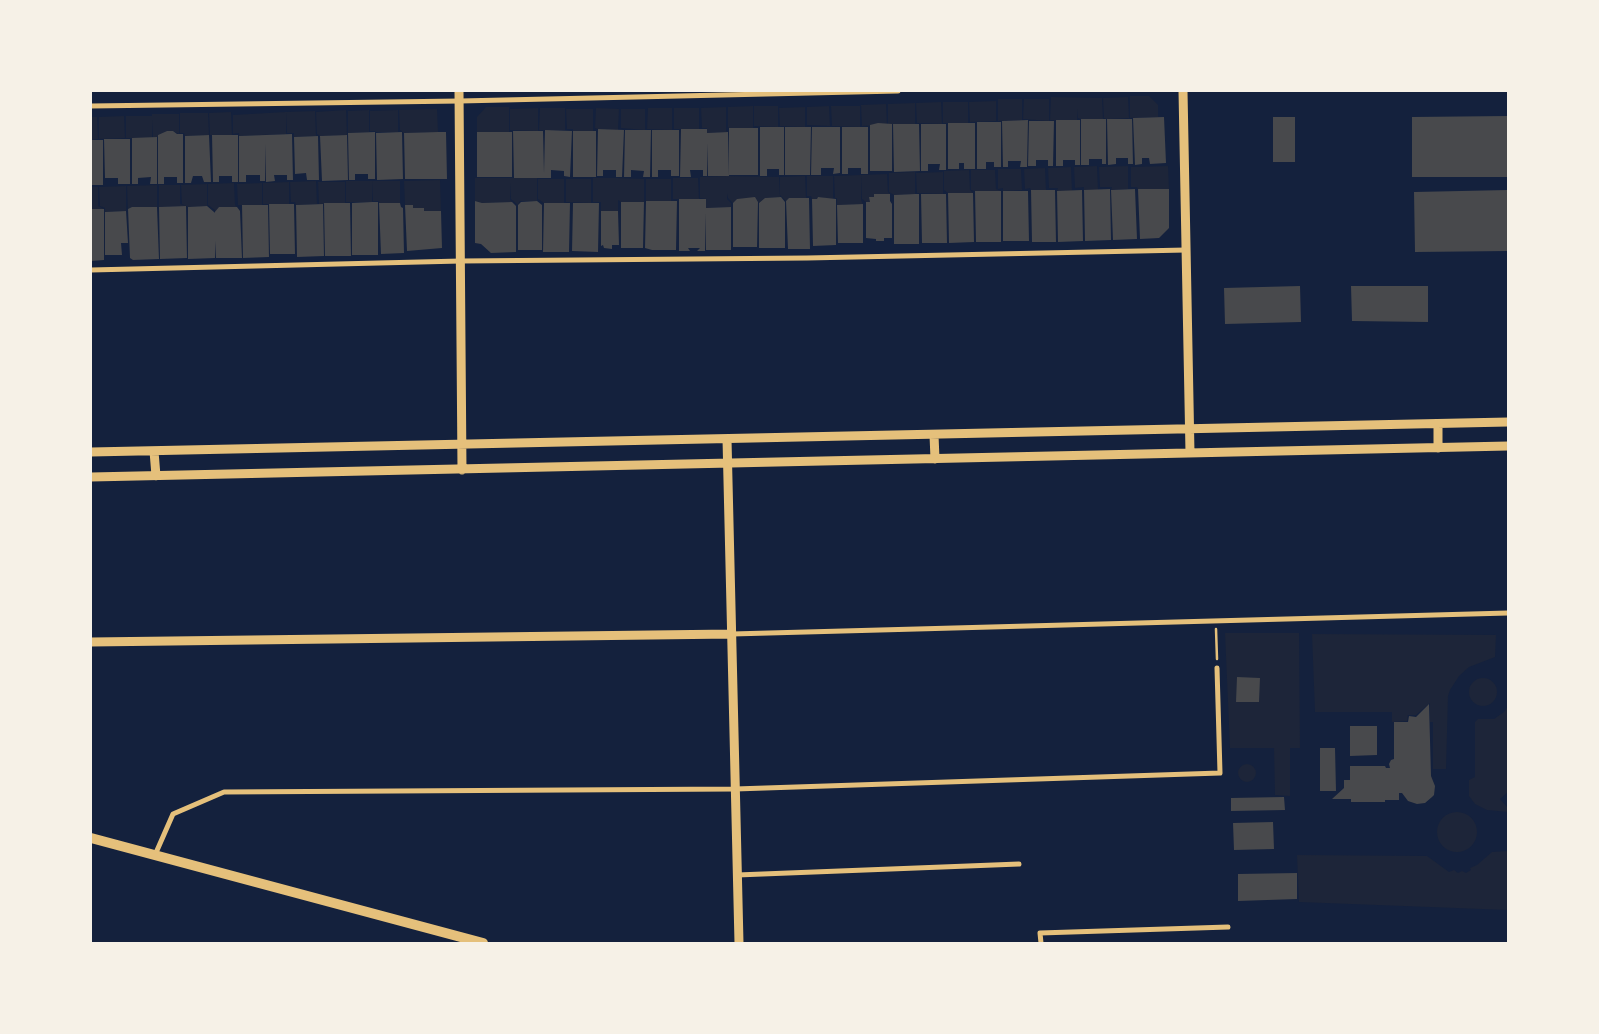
<!DOCTYPE html>
<html>
<head>
<meta charset="utf-8">
<style>
	body { margin:0 }
	#map { position:relative; width:1599px; height:1034px; overflow:hidden; background:#14213d; font-family:"Libre Baskerville",serif }
	canvas { display:block }
	.frame { position:absolute; inset:0; border:92px solid #f6f1e7; pointer-events:none }
</style>
</head>
<body>
<div id="map">
<canvas width="1599" height="1034"></canvas>
<div class="frame"></div>
</div>
<script>
const c = document.querySelector('canvas').getContext('2d');
c.lineJoin = 'round';
function fill(path, color) { c.fillStyle = color; c.fill(path, 'evenodd'); }
const poly = rows => new Path2D(rows.map(r => 'M' + r).join(''));
function strokePath(path, color, width, dash) { c.strokeStyle = color; c.lineWidth = width; c.lineCap = dash ? 'butt' : 'round'; c.setLineDash(dash || []); c.stroke(path); }
fill(poly([
	[1130,96,1149,96,1158,105,1158,117,1130,118],
	[1051,97,1102,98,1103,119,1081,119,1078,118,1078,109,1077,121,1050,120],
	[1128,97,1129,118,1107,119,1104,118,1103,98],
	[998,99,1022,99,1022,120,998,121],
	[1024,99,1049,99,1049,121,1023,119],
	[996,101,996,121,970,122,969,102],
	[941,102,942,124,917,123,916,103],
	[943,102,968,102,968,123,943,123],
	[915,103,915,124,888,124,888,104],
	[886,104,887,125,862,126,861,105],
	[753,106,753,128,729,128,728,127,728,107],
	[754,106,778,106,778,127,754,126],
	[829,106,830,126,807,125,807,107],
	[831,106,860,106,860,127,832,126],
	[486,107,509,107,509,132,477,132,477,117],
	[726,107,726,131,728,132,707,133,707,128,702,128,701,108],
	[805,107,805,127,780,126,779,108],
	[538,108,538,131,510,130,510,109],
	[540,108,565,108,565,130,539,130],
	[596,108,619,109,618,130,598,129,595,128],
	[648,108,672,108,672,130,647,129],
	[674,108,699,108,699,129,674,129],
	[437,109,438,132,404,133,400,130,399,110],
	[566,109,593,109,593,131,573,131,573,129,567,129],
	[621,109,645,109,645,130,621,128],
	[346,110,347,135,320,136,317,134,316,112],
	[369,110,369,132,348,133,348,111],
	[398,110,398,132,376,132,375,131,370,131,370,111],
	[315,111,316,136,294,137,294,133,287,133,286,112],
	[231,112,232,135,210,135,209,113],
	[286,112,286,134,239,136,239,133,233,134,233,115],
	[180,113,208,113,209,135,185,136,184,133,180,133],
	[152,114,179,114,179,134,173,131,167,131,158,135,158,137,153,137,152,120,152,138,126,138,126,116,152,116],
	[124,116,125,138,99,139,99,117],
	[91,117,97,117,98,139,91,140],
	[1097,166,1098,190,1084,190,1084,187,1075,188,1074,167],
	[1128,166,1128,189,1111,190,1112,187,1100,187,1099,167],
	[1168,166,1169,189,1138,189,1137,187,1131,187,1131,167],
	[1071,167,1072,191,1057,191,1058,188,1049,188,1048,168],
	[1045,168,1046,190,1031,190,1030,188,1025,189,1024,169],
	[998,169,1021,169,1022,190,1003,191,1003,188,998,189],
	[969,170,970,190,973,193,948,193,944,190,944,171],
	[971,170,995,170,996,189,1001,191,975,191,971,190],
	[915,172,915,194,894,195,889,192,889,173],
	[943,172,943,194,917,193,916,173],
	[887,174,888,192,890,194,874,194,874,197,870,197,870,202,866,202,862,199,861,175],
	[861,175,861,200,863,204,837,205,837,198,835,198,834,176],
	[727,176,779,177,780,197,765,198,759,203,754,196,754,198,737,199,733,203,728,198,727,193,727,199,731,203,731,207,706,208,706,199,700,198,700,177],
	[805,176,806,198,789,198,786,201,780,195,780,177],
	[807,176,833,176,833,199,818,197,817,199,812,199,811,196,807,196],
	[475,178,537,178,537,201,520,201,518,205,511,199,510,183,510,200,512,202,482,203,475,201],
	[593,178,618,178,618,182,618,178,644,179,644,202,621,202,618,200,618,211,601,211,601,202,593,202],
	[673,178,698,178,699,199,673,199],
	[538,179,564,179,564,203,544,203,538,199],
	[566,179,591,179,591,203,566,202],
	[646,179,671,179,671,201,646,201],
	[440,180,441,211,424,211,413,208,413,205,405,205,404,181],
	[316,181,317,204,296,205,295,202,291,202,290,182],
	[346,181,372,181,372,202,346,202],
	[372,181,400,181,400,203,379,203,379,201,373,201],
	[289,182,289,204,263,204,263,183],
	[318,182,345,182,345,203,319,204],
	[234,183,235,205,237,207,219,207,215,213,215,210,208,205,208,184],
	[262,183,262,205,238,205,237,184],
	[207,184,207,206,188,207,182,204,181,185],
	[157,185,157,207,132,207,128,209,127,186],
	[159,185,180,185,180,204,186,206,159,207],
	[126,186,126,211,105,212,105,208,100,206,99,187],
	[91,187,98,187,98,206,104,209,91,209],
	[1225,633,1299,633,1300,748,1290,748,1290,796,1275,795,1274,748,1230,748],
	[1312,634,1496,635,1495,657,1469,667,1459,676,1450,690,1448,696,1446,769,1433,769,1433,722,1430,722,1430,703,1416,715,1408,715,1407,721,1392,722,1392,712,1315,712],
	'1469 692a14 14 0 1 1 28 0a14 14 0 1 1-28 0Z',
	[1508,706,1508,792,1500,799,1508,808,1508,812,1487,810,1475,804,1469,796,1469,780,1475,777,1475,722,1478,719,1494,719,1504,712],
	'1238 773a9 9 0 1 1 18 0a9 9 0 1 1-18 0Z',
	'1437 832a20 20 0 1 1 40 0a20 20 0 1 1-40 0Z',
	[1508,851,1508,910,1299,902,1297,855,1427,856,1449,872,1454,870,1458,873,1462,871,1466,873,1471,870,1470,868,1477,865,1492,852]
]), '#1d2539');
fill(poly([
	[1508,116,1508,177,1412,177,1412,117],
	[1164,117,1166,163,1150,164,1149,158,1142,158,1142,164,1135,165,1133,118],
	[1273,117,1295,117,1295,162,1273,162],
	[1081,119,1106,119,1106,164,1102,164,1102,159,1089,159,1089,165,1081,165],
	[1107,119,1132,119,1133,164,1128,164,1128,158,1116,158,1116,164,1108,165],
	[1028,120,1027,167,1020,167,1021,161,1008,161,1008,167,1003,167,1002,121],
	[1056,120,1080,120,1080,165,1075,165,1075,160,1063,160,1063,166,1056,166],
	[1029,121,1054,121,1053,166,1048,166,1048,160,1036,160,1036,166,1028,166],
	[977,122,1001,122,1001,167,994,167,994,162,986,162,986,169,977,169],
	[878,123,892,124,892,171,870,171,870,125],
	[948,123,975,123,975,169,964,169,964,163,959,163,959,169,948,169],
	[893,124,919,124,920,171,894,172],
	[921,124,946,124,946,170,939,170,940,164,928,164,928,171,921,171],
	[760,127,784,127,784,175,779,175,779,169,767,169,767,176,760,176],
	[785,127,811,127,810,175,785,175],
	[812,127,840,127,840,173,833,174,834,168,821,168,821,175,811,175],
	[842,127,868,127,868,174,861,174,861,168,848,168,848,174,842,174],
	[729,128,758,128,758,175,729,175],
	[598,129,624,130,622,177,616,177,616,170,603,170,603,176,597,176],
	[681,129,707,129,707,133,728,132,729,176,708,176,707,143,707,176,703,176,703,170,690,170,691,177,680,177],
	[545,130,572,131,570,177,564,176,564,171,551,170,551,178,514,178,513,131,543,131,544,173],
	[625,130,651,130,650,177,643,177,644,171,631,170,631,177,624,177],
	[652,130,679,130,679,176,671,176,671,170,658,170,658,177,652,177],
	[167,131,173,131,177,134,183,134,183,183,177,183,177,177,164,177,164,184,158,184,158,135],
	[573,131,596,131,596,177,573,177],
	[375,132,375,179,368,179,368,174,355,174,355,180,349,180,348,133],
	[402,132,403,179,377,180,376,133],
	[438,132,446,132,447,179,405,179,404,133],
	[477,132,512,132,512,177,477,177],
	[292,134,293,180,287,180,287,175,274,175,275,181,266,182,265,144,265,181,260,181,260,175,246,175,246,182,239,182,239,136],
	[209,135,211,182,204,182,202,176,193,176,191,183,185,183,185,136],
	[212,135,238,135,238,182,232,182,232,176,219,176,219,182,213,182],
	[347,135,348,180,322,181,320,136],
	[318,136,319,180,307,180,306,173,295,174,294,137],
	[157,137,157,184,150,184,151,177,138,178,138,184,132,184,132,138],
	[104,139,130,139,130,184,118,184,118,178,105,178],
	[91,140,103,140,103,185,91,185],
	[1110,189,1111,240,1085,241,1084,190],
	[1135,189,1137,239,1113,240,1111,190],
	[1138,189,1169,189,1169,228,1159,238,1140,239],
	[1031,190,1055,190,1056,242,1032,242],
	[1082,190,1083,241,1058,242,1057,191],
	[1508,190,1508,251,1415,252,1414,192],
	[975,191,1001,191,1001,242,976,242],
	[1003,191,1028,191,1029,241,1003,241],
	[948,193,973,193,974,242,949,243],
	[874,194,890,194,890,201,892,204,892,238,884,238,884,241,876,241,876,239,866,238,866,202,870,202,869,197,874,197],
	[915,194,919,194,919,244,894,244,894,195],
	[921,194,946,194,947,243,922,243],
	[755,197,758,202,757,247,733,247,733,203,737,199],
	[781,197,785,202,785,248,759,248,759,203,765,198],
	[818,197,836,199,836,245,813,246,812,199,817,199],
	[789,198,809,198,810,249,788,249,786,201],
	[679,199,706,199,706,208,731,207,731,250,706,250,706,213,705,251,697,251,700,248,688,248,690,251,679,251],
	[475,201,482,203,512,202,516,206,516,252,491,253,481,244,475,243],
	[537,201,542,205,542,250,518,250,518,205,521,202],
	[646,201,677,201,676,250,652,250,645,248],
	[372,202,378,202,378,255,352,255,352,203],
	[621,202,644,202,643,248,621,248],
	[324,203,350,203,351,256,325,256],
	[379,203,400,203,401,207,403,208,404,253,381,254],
	[544,203,570,203,569,252,543,252],
	[573,203,599,203,598,252,572,251],
	[269,204,294,204,295,254,270,254],
	[323,204,324,256,297,257,296,205],
	[863,204,863,243,838,243,837,205],
	[242,205,268,205,269,257,243,258],
	[405,205,413,205,413,208,424,208,424,211,441,211,442,248,407,251],
	[186,206,187,258,160,259,159,207],
	[207,206,214,212,214,213,219,207,237,207,240,211,242,258,216,258,216,241,215,258,188,259,188,207],
	[132,207,157,207,159,259,133,260,130,258,128,209],
	[91,209,104,209,104,260,91,261],
	[126,211,128,243,121,243,122,255,105,255,105,212],
	[601,211,618,211,619,245,612,245,612,249,604,248,603,245,601,246],
	[1300,286,1301,322,1225,324,1224,288],
	[1351,286,1428,286,1428,322,1352,321],
	[1237,677,1260,678,1259,702,1236,702],
	[1429,704,1431,776,1435,786,1434,795,1432,797,1425,803,1417,804,1408,801,1402,793,1399,793,1399,800,1385,800,1385,802,1351,802,1351,799,1332,799,1344,788,1344,780,1350,780,1350,766,1385,766,1386,768,1390,768,1389,764,1391,760,1394,759,1394,722,1408,722,1409,716,1416,717],
	[1350,726,1377,726,1377,755,1350,756],
	[1320,748,1335,748,1336,791,1320,791],
	[1284,797,1285,810,1231,811,1231,798],
	[1273,822,1274,849,1234,850,1233,823],
	[1297,873,1297,899,1238,901,1238,874]
]), '#48494c');
strokePath(poly([
	[1216,629,1217,659]
]), '#e5c07b', 2.5);
strokePath(poly([
	[91,106,460,101,898,91],
	[91,270,461,261,807,258,1186,250],
	[732,634,1508,613],
	[155,855,173,814,224,792,735,789,1220,773,1217,668],
	[737,875,1019,864],
	[1041,943,1040,933,1228,927]
]), '#e5c07b', 5);
strokePath(poly([
	[459,91,462,470],
	[1183,91,1190,453],
	[1438,424,1438,448],
	[934,435,935,459],
	[727,439,739,943],
	[154,451,156,476],
	[91,452,1508,422],
	[91,477,1508,446],
	[91,642,732,634]
]), '#e5c07b', 9);
strokePath(poly([
	[91,838,483,943]
]), '#e5c07b', 10);
</script>
</body>
</html>
